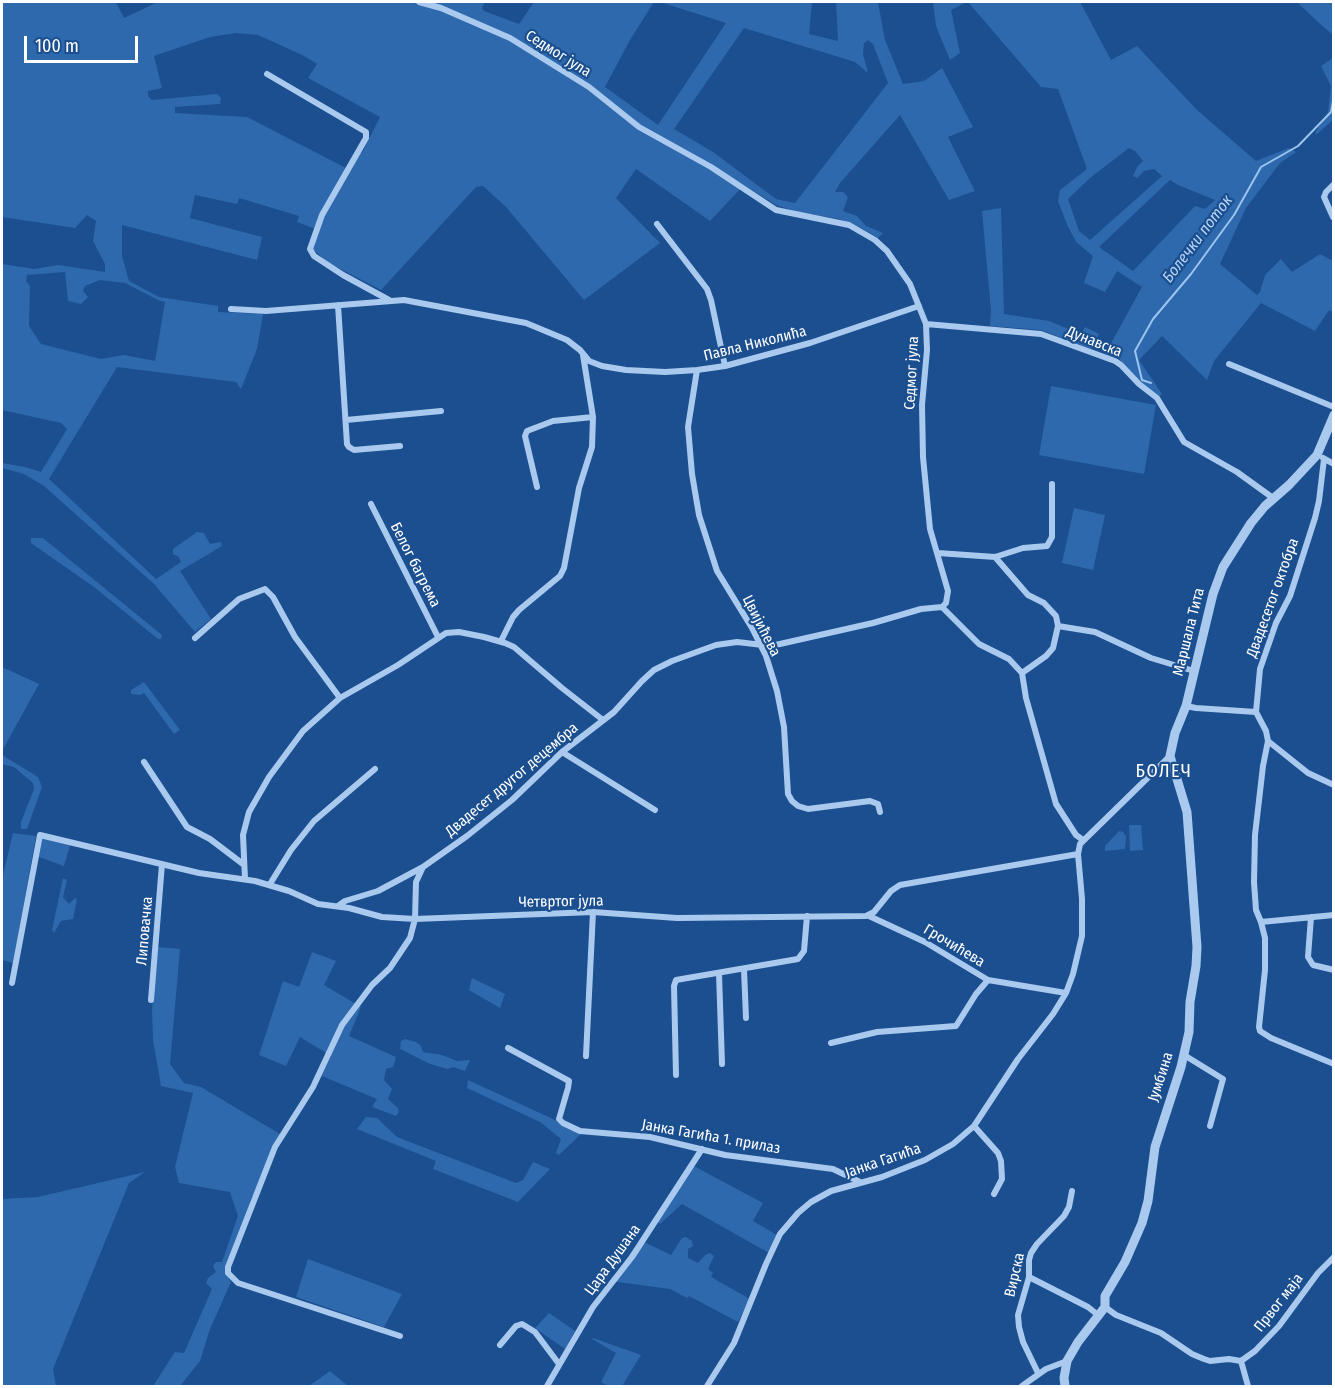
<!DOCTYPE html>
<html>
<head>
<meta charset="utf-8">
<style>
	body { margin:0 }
	#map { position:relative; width:1335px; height:1388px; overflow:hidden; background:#1b4f8f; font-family:"Fira Sans Condensed",sans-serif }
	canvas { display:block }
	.frame { position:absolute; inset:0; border:3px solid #fff; pointer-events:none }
	.scale { position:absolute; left:24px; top:36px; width:114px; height:27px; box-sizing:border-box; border:3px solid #fff; border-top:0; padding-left:8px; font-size:18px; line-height:21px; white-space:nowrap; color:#fff; -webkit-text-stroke:4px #1b4f8f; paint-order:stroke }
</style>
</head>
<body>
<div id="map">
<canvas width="1335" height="1388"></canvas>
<div class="frame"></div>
<div class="scale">100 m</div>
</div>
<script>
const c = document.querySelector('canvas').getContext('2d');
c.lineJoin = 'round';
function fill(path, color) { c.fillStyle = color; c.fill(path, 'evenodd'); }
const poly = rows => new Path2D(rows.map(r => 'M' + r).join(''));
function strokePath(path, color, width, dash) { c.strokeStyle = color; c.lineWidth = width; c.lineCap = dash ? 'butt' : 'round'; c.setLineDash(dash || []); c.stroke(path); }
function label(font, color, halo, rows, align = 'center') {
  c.font = font + ' "Fira Sans Condensed",sans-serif'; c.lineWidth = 4.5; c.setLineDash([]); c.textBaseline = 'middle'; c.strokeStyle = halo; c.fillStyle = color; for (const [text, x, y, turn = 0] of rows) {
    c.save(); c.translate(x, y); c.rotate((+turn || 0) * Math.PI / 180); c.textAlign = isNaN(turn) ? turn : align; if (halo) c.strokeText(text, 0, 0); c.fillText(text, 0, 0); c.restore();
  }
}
fill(poly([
	[2,2,116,2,124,18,158,2,485,2,482,8,484,11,519,24,534,2,654,2,630,40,605,87,658,125,726,23,660,2,812,2,809,34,838,41,836,2,878,2,885,40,903,84,924,81,942,68,973,127,948,137,975,191,949,200,900,115,840,183,835,192,843,192,848,197,843,211,857,216,866,226,883,233,878,238,861,228,839,219,798,212,776,205,744,185,710,221,636,169,616,198,660,243,584,300,506,207,483,186,476,187,381,290,327,262,314,250,312,245,318,230,297,222,299,216,239,198,237,204,195,195,190,218,262,237,257,260,122,225,122,256,129,281,159,297,218,306,218,312,263,314,257,349,241,389,236,382,117,367,49,479,156,579,181,562,179,557,173,554,173,549,197,532,204,533,210,544,221,542,222,546,180,571,211,619,195,632,154,584,44,486,24,474,2,468,2,463,25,467,41,472,67,429,61,423,2,410,2,264,34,269,58,265,105,272,105,264,93,241,96,221,87,215,75,228,2,217],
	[744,28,855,62,868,73,863,54,864,43,868,40,873,44,888,83,795,203,776,199,713,152,674,129],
	[236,33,258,35,304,56,317,64,308,78,380,117,362,153,356,150,346,168,247,117,175,113,175,107,220,104,221,98,217,94,152,100,148,96,148,91,162,88,154,56,210,37],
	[65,272,68,301,81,304,88,297,83,291,85,286,100,280,125,283,158,300,165,302,155,361,124,355,101,359,41,344,29,326,30,286,26,281,27,275],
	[933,2,967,2,951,10,960,53,950,60,936,26],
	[968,2,1080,2,1111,60,1137,46,1197,110,1256,161,1289,148,1296,152,1280,163,1246,208,1220,264,1257,295,1260,292,1265,275,1281,259,1292,272,1320,254,1333,261,1333,312,1329,310,1315,331,1261,303,1214,361,1207,380,1162,336,1139,360,1162,394,1159,396,1137,380,1126,366,1118,358,1105,354,1142,287,1117,271,1105,292,1084,283,1093,256,1077,243,1068,227,1058,201,1060,190,1087,169,1058,89,1041,87],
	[1129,148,1135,151,1143,161,1137,167,1133,176,1137,178,1144,171,1154,169,1162,176,1090,240,1079,231,1068,199,1090,178],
	[1170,180,1178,185,1215,200,1205,209,1195,206,1133,271,1099,247],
	[1297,2,1333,2,1333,35,1319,23],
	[1333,58,1333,120,1317,134,1315,133,1328,112,1331,86,1321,66],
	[1001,208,1004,314,1049,321,1076,332,1083,331,1085,327,1099,334,1091,349,1041,330,990,326,991,311,982,211],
	[1051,386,1156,405,1144,474,1039,455],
	[1074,508,1105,515,1093,570,1062,563],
	[31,538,43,538,162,635,161,639,158,639,94,587,31,543],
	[2,667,39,684,2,751],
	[144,682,180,730,174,734,144,693,140,695,131,694,131,690],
	[2,755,38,777,42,787,27,829,21,829,21,822,34,789,33,783,14,767,2,764],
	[1129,825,1141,825,1143,850,1130,851],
	[1119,831,1123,832,1126,836,1125,849,1105,851,1105,846],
	[13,833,36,836,13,963,2,960,2,879],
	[42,838,70,845,64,866,39,857],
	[63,878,67,880,63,897,69,904,75,898,77,899,73,919,61,921,54,933,52,930],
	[158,947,180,949,170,1064,184,1083,201,1087,285,1137,277,1148,256,1196,252,1196,226,1274,231,1282,210,1329,200,1361,180,1386,153,1386,175,1352,184,1353,212,1289,206,1283,208,1278,216,1272,213,1266,216,1262,222,1262,238,1216,230,1192,179,1183,175,1167,193,1093,161,1086,153,1040,152,1009],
	[312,952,336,961,324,985,361,1007,349,1036,396,1057,393,1067,386,1069,384,1080,392,1089,388,1099,398,1108,399,1112,396,1116,372,1107,377,1099,322,1076,331,1056,300,1037,286,1066,259,1055,283,981,299,987],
	[472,978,505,994,500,1008,469,990],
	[405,1039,416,1042,421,1046,423,1052,442,1055,457,1061,470,1060,465,1071,453,1067,448,1069,430,1064,400,1049,401,1041],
	[468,1080,553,1119,581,1134,559,1155,556,1153,561,1139,540,1122,467,1088],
	[366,1117,377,1118,397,1137,516,1183,523,1180,533,1162,550,1169,518,1202,433,1169,436,1161,357,1129],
	[692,1165,763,1203,753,1221,777,1235,769,1253,682,1204,660,1224,654,1220],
	[145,1172,129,1183,53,1369,56,1386,2,1386,2,1199,38,1197],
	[686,1237,692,1241,693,1246,688,1249,688,1258,698,1263,705,1255,710,1253,714,1256,708,1269,713,1273,711,1277,750,1299,738,1322,689,1296,687,1298,670,1289,610,1281,640,1240,671,1255,682,1238],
	[308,1259,402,1294,384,1327,296,1297],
	[549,1313,575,1331,565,1349,535,1328],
	[593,1338,641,1355,622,1386,608,1386,601,1382,616,1353,592,1339],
	[330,1371,348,1386,309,1386]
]), '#2e69ad');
strokePath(poly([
	[1151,383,1142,380,1135,351,1153,319,1191,274,1234,215,1261,167,1298,146,1331,112,1334,96]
]), '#9cc4f0', 2);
strokePath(poly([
	[419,2,441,8,510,38,589,87,639,127,711,167,776,210,849,225,875,240,887,251,910,284,926,324,927,350,922,405,923,457,930,529,948,591,946,603,942,607,979,644,1009,659,1022,673,1026,698,1056,804,1076,835,1083,840],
	[267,74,366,132,366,138,322,215,310,249,314,256,343,275,389,300],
	[1333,217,1324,197,1326,192,1334,184],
	[657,224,707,289,711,300,725,366],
	[338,305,347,444,349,447,354,450,400,446],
	[231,309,266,311,404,300,526,323,567,340,580,350,589,361,602,366,626,370,665,372,697,370,725,366,810,343,919,306],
	[926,324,1041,334,1115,361,1121,365,1139,384,1157,398,1184,442,1237,472,1273,498],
	[1229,364,1334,407],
	[697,370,688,427,692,474,699,515,717,571,752,628,766,656,777,691,784,727,788,794,792,801,798,806,808,809,870,801,878,804,880,812],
	[346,420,441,411],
	[1323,458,1334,464],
	[1324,459,1319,501,1315,518,1290,596,1276,623,1260,669,1256,712,1266,731,1268,741,1263,766,1255,835,1254,882,1256,910,1261,922,1265,938,1265,970,1259,1027,1260,1031,1271,1038,1334,1064],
	[537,487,525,436,527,431,553,421,593,417],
	[371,504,438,637],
	[938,553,995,557,1023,548,1047,546,1052,537,1052,484],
	[995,557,1028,595,1044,603,1056,616,1058,626,1053,648,1046,656,1022,673],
	[1058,626,1095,632,1151,658,1194,671],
	[195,638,239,599,265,589,273,597,295,637,340,698],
	[501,641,513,617,519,610,560,576,564,568,579,488,592,447,593,417,583,355],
	[1186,706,1196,708,1256,712],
	[1268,741,1308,773,1334,785],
	[562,752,655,810],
	[144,762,187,827,210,839,243,864],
	[245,879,243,835,249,812,269,777,303,731,340,698,398,665,446,633,459,632,484,637,505,643,514,647,562,688,603,720],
	[270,884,291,850,314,821,375,769],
	[338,906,345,901,378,891,423,867],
	[869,916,925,942,988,980,1066,993],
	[1311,917,1308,957,1313,965,1334,970],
	[1261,922,1334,915],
	[744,969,746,1018],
	[719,973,722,1064],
	[12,983,40,835,199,873,255,881,289,891,318,904,349,908,382,917,415,919,593,912,677,918,866,916,874,912,891,891,900,885,1078,854],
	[151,1000,162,864],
	[831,1043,877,1032,956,1026,976,994,988,980],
	[508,1048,569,1081,568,1088,559,1119,563,1123,580,1131,650,1137,725,1155,833,1169,860,1182],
	[1184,1055,1223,1079,1210,1126],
	[586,1056,593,912],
	[676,1075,674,986,676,980,798,959,804,951,807,916],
	[974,1126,998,1153,1001,1161,1002,1179,994,1194],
	[1029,1277,1088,1307,1098,1315],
	[1105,1307,1116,1315,1161,1333,1192,1354,1204,1359,1210,1361,1229,1359,1241,1361,1248,1386],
	[400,1336,238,1283,228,1273,228,1267,275,1147,313,1087,342,1025,372,985,390,968,410,938,415,919,416,882,423,867,467,836,512,800,562,752,614,712,642,681,654,670,672,661,716,645,737,642,771,646,873,623,921,609,942,607],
	[500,1345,516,1326,522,1324,535,1332,559,1364],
	[1241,1361,1255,1351,1279,1326,1318,1273,1334,1257],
	[1038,1373,1023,1342,1019,1327,1018,1315,1029,1277,1029,1260,1031,1253,1037,1244,1064,1216,1069,1207,1072,1191],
	[547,1386,593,1307,632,1257,702,1149],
	[707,1386,734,1343,766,1264,780,1234,798,1213,811,1202,831,1191,882,1177,925,1160,953,1144,974,1126,1018,1059,1053,1014,1066,993,1073,974,1082,936,1082,899,1078,854,1080,844,1170,756],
	[1022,1386,1046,1369,1067,1361]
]), '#a9c9ee', 6);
strokePath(poly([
	[1065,1386,1064,1378,1067,1361,1078,1342,1105,1307,1105,1296,1125,1262,1142,1223,1148,1201,1155,1147,1181,1067,1189,1032,1190,1002,1196,966,1197,947,1187,812,1170,756,1175,733,1186,706,1213,594,1223,567,1251,523,1265,506,1289,485,1317,455,1334,415]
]), '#a9c9ee', 9);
label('15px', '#fff', '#1b4f8f', [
	["Седмог јула",558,54,32],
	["Дунавска",1094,342,22],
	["Павла Николића",755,344,-14],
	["Седмог јула",912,373,-87],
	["Белог багрема",415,565,63],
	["Двадесетог октобра",1273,598,-70],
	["Цвијићева",761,626,63],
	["Маршала Тита",1189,632,-76],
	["Двадесет другог децембра",512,780,-40],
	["Четвртог јула",561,902,-1],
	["Липовачка",145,931,-85],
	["Грочићева",954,946,31],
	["Јумбина",1161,1077,-72],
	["Јанка Гагића 1. прилаз",711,1137,10],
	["Јанка Гагића",883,1161,-19],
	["Цара Душана",613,1260,-54],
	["Вирска",1015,1275,-77],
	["Првог маја",1279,1303,-52]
]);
label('italic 16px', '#b5d3f5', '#1b4f8f', [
	["Болечки поток",1198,239,-53]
]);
c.letterSpacing = '1.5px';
label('18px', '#fff', '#1b4f8f', [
	["БОЛЕЧ",1164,772]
]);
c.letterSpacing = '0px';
</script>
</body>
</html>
